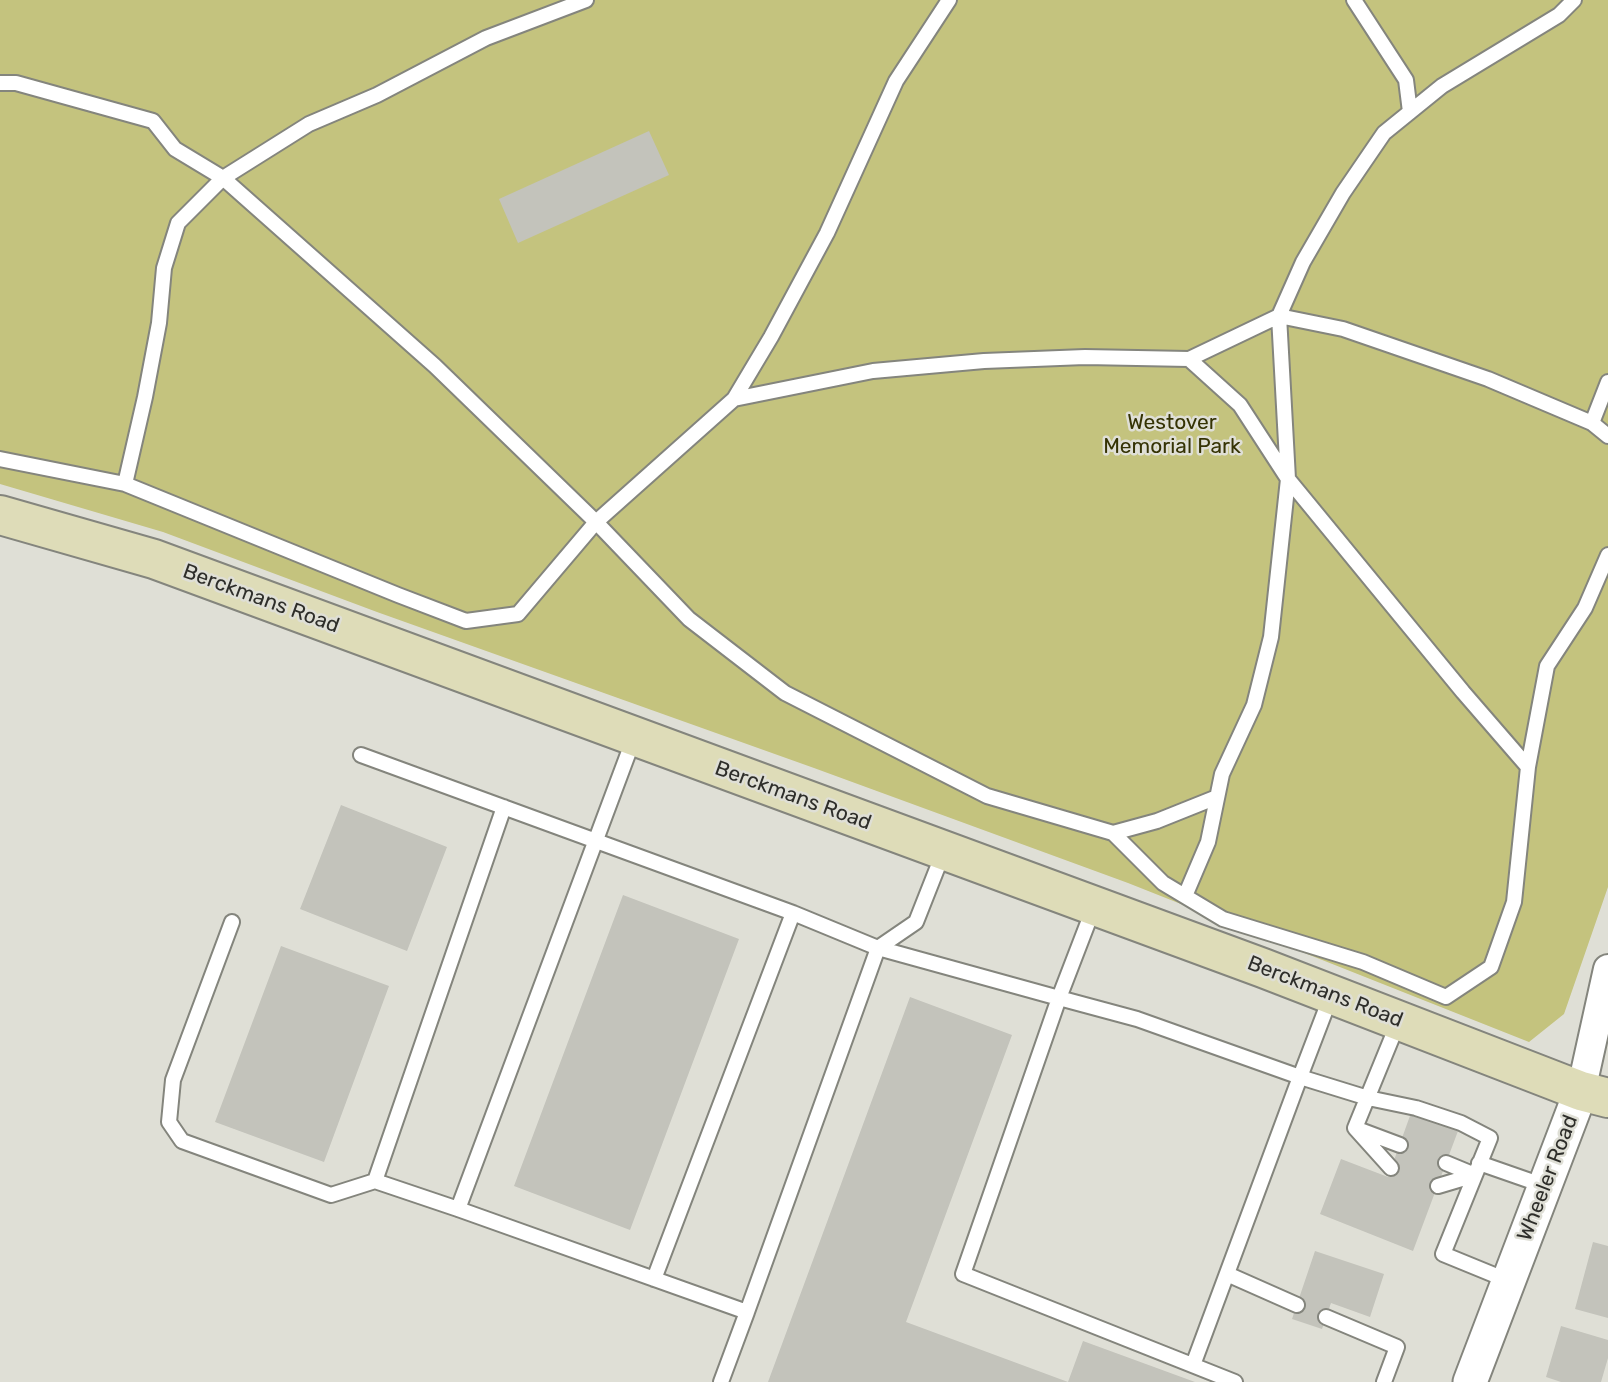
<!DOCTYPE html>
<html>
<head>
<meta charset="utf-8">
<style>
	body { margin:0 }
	canvas { display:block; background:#dfdfd6 }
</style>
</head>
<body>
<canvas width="1608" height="1382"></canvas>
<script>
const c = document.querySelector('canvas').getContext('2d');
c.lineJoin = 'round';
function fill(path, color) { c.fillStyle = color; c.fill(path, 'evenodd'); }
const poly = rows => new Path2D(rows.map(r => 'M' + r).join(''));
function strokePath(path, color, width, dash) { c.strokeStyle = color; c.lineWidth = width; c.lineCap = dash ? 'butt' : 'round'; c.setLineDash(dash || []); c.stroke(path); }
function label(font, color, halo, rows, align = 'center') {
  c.font = font + ' Rubik,sans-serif'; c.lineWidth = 5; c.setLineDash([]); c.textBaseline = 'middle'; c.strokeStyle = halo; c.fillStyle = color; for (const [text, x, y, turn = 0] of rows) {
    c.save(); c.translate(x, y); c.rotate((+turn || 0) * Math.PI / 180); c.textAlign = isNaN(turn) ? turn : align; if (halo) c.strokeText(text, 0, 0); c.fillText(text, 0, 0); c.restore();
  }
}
fill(poly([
	[0,0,1608,0,1608,887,1564,1014,1529,1042,1128,883,814,768,377,612,163,532,0,484]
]), '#c4c37e');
fill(poly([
	[649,131,669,175,518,243,499,199],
	[341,805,447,847,407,951,300,909],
	[623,895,739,939,630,1230,514,1186],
	[281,946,389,986,324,1162,215,1122],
	[910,997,1012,1035,906,1322,1068,1382,768,1382],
	[1411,1113,1458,1131,1413,1251,1320,1214,1341,1159,1388,1177],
	[1593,1242,1608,1246,1608,1318,1575,1309],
	[1315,1251,1384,1274,1370,1317,1331,1303,1322,1329,1292,1319],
	[1561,1326,1608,1340,1608,1358,1601,1382,1561,1382,1546,1377],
	[1083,1341,1195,1382,1068,1382]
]), '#c3c3bb');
const service = poly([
	[1354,0,1406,80,1410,112],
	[0,83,16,83,153,121,175,149,223,178,435,366,596,522,689,619,785,693,987,796,1113,833,1163,883,1223,919,1363,962,1446,997,1491,967,1514,902,1528,767,1547,666,1585,608,1608,555],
	[1189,359,1240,405,1288,479,1463,692,1528,767],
	[734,399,873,371,984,361,1085,357,1189,359,1279,316,1343,329,1488,379,1592,423,1608,436],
	[1592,423,1608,382],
	[0,459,125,484,398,595,466,621,518,614,596,522,734,399,771,337,827,233,896,81,949,0],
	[125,484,145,397,159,323,164,268,178,223,223,178,309,124,377,95,486,38,586,0],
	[1113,833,1157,821,1217,797],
	[1185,896,1208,842,1222,774,1254,705,1271,637,1288,479,1279,316,1303,262,1343,193,1384,133,1442,86,1559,15,1574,0],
	[1094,907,1059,998,1137,1019,1300,1077,1193,1365],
	[232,922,173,1080,169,1122,182,1141,331,1195,375,1181,458,1209,747,1312,878,948,793,913,361,755],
	[878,948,1059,998,963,1274,1235,1382],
	[878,948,916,922,944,851],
	[1331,996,1300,1077,1368,1098,1416,1108,1461,1123,1490,1138,1443,1254,1509,1281],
	[1355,1128,1398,1023],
	[1355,1128,1391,1168],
	[1360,1130,1400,1145],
	[1446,1163,1475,1175],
	[1479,1163,1545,1186],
	[375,1181,504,807],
	[1438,1186,1475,1175],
	[458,1209,634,738],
	[1227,1274,1297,1305],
	[654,1279,793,913],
	[1326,1317,1397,1347,1384,1382],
	[721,1382,747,1312]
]);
const minor = poly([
	[1581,1091,1608,969]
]);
const tertiary = poly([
	[1470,1382,1581,1091]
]);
const secondary = poly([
	[0,515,154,559,1263,968,1581,1091,1608,1098]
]);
strokePath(service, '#84857d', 18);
strokePath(minor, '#84857d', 32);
strokePath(tertiary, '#84857d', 37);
strokePath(secondary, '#84857d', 42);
strokePath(service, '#fff', 14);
strokePath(minor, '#fff', 28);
strokePath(tertiary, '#fff', 33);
strokePath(secondary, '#dedcb8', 38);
label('21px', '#353304', '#dfdfd6', [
	["Westover",1172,423],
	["Memorial Park",1172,447]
]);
label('21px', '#2e2e2a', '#dfdfd6', [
	["Berckmans Road",261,599,20],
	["Berckmans Road",793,796,20],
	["Berckmans Road",1325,992,21],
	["Wheeler Road",1548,1178,-69]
]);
</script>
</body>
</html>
